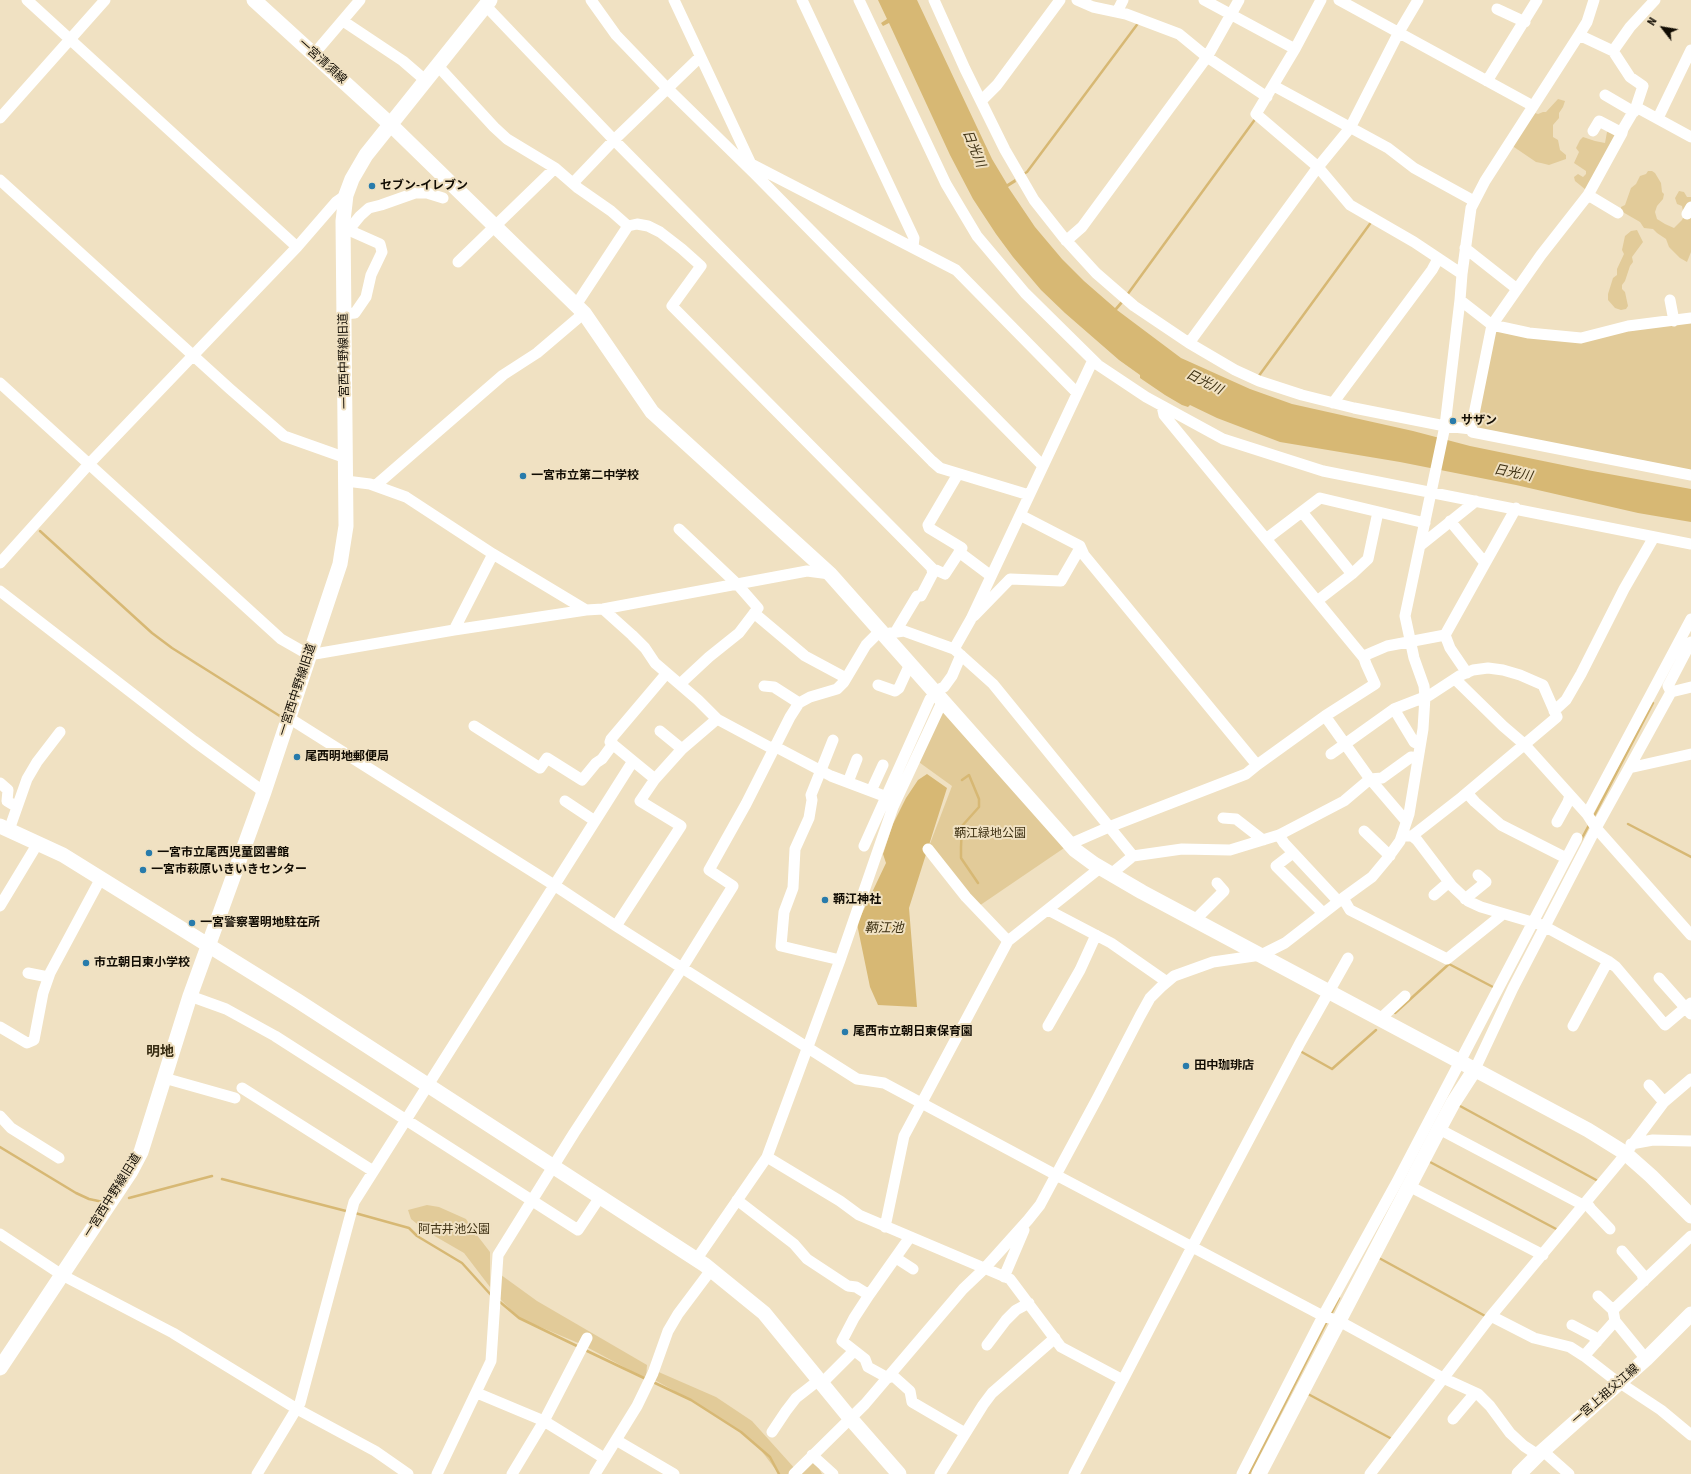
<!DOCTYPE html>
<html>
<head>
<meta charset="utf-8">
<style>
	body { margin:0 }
	#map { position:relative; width:1691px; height:1474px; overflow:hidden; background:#f0e1c2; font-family:"Source Sans 3",sans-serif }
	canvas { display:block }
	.north { position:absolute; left:1643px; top:8px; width:40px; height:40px; -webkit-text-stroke:3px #f0e1c2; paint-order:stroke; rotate:301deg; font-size:11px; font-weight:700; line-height:16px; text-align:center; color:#110c03 }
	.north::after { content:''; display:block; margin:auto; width:14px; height:18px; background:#110c03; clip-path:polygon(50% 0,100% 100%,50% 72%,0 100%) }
</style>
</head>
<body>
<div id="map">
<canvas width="1691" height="1474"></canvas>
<div class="north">N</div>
</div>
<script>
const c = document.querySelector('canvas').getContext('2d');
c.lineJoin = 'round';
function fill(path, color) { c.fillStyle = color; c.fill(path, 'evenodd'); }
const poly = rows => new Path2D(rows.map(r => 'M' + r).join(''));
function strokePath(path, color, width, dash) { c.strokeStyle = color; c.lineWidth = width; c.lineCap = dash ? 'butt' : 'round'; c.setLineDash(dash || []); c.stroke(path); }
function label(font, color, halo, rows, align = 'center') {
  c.font = font + ' "Source Sans 3","Noto Sans JP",sans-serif'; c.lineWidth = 4; c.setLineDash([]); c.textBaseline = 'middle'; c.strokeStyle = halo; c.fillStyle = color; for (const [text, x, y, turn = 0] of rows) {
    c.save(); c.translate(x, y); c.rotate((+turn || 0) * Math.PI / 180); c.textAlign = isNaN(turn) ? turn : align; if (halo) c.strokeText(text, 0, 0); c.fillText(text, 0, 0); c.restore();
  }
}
fill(poly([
	[1558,99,1565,101,1563,107,1559,113,1559,118,1553,125,1553,137,1558,140,1560,150,1566,155,1566,159,1549,165,1541,163,1536,162,1511,145,1535,113,1538,114,1543,112,1546,112],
	[1611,130,1617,134,1586,190,1575,181,1574,177,1578,174,1583,177,1586,174,1586,171,1574,163,1579,152,1576,148,1580,140,1583,137,1595,141,1605,143,1607,132],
	[1648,171,1652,171,1655,173,1661,183,1662,192,1664,194,1663,199,1657,206,1655,212,1657,219,1665,224,1674,228,1682,220,1684,216,1682,206,1677,204,1675,198,1679,191,1684,192,1687,197,1691,197,1691,252,1687,262,1680,258,1669,247,1666,239,1657,233,1653,229,1644,228,1640,222,1621,211,1621,207,1625,205,1631,188,1636,184,1640,176,1646,174],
	[1637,230,1643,242,1632,257,1633,262,1630,266,1625,281,1622,285,1622,289,1625,292,1628,306,1626,309,1621,310,1615,308,1608,300,1608,294,1613,278,1617,275,1617,269,1624,254,1622,250,1625,236,1631,231],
	[1691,321,1691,472,1476,428,1494,329,1525,337,1629,331],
	[943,700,1070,844,976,908,928,849,952,786,916,760],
	[427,1205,439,1207,466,1219,473,1230,490,1252,490,1287,464,1253,426,1231,411,1219,408,1210],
	[497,1272,537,1301,647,1365,646,1379,583,1345,519,1318,495,1294],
	[654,1370,716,1397,752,1421,797,1471,812,1455,822,1474,779,1474,760,1449,741,1432,691,1400,651,1378]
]), '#e2cb99');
fill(poly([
	[878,0,917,0,992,159,1007,184,1015,179,1016,182,1008,187,1035,227,1062,259,1084,281,1115,308,1121,301,1123,303,1117,310,1181,358,1250,389,1292,404,1413,431,1470,446,1587,470,1691,489,1691,522,1638,513,1516,485,1400,462,1280,442,1217,418,1190,405,1188,407,1182,405,1165,395,1140,378,1140,375,1119,360,1065,313,1041,290,1013,257,996,234,973,199,950,155,889,23,883,26,881,23,887,19],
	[927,774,947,788,909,908,917,1007,878,1005,870,987,857,924,886,863,883,854,893,824,906,798,918,780]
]), '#d7b874');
strokePath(poly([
	[1022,175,1027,172,1139,22],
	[1127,295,1256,118],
	[1258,377,1372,221],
	[40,531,152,633,172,648,283,718],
	[962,780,969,775,979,799,979,807,962,826,961,847,961,858,978,883],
	[1594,816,1653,703],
	[1628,824,1691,857],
	[1581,840,1589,825],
	[1395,1013,1449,964,1493,987],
	[1300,1051,1332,1069,1376,1030],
	[1460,1106,1598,1181],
	[0,1147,76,1193,89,1199,103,1202],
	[1430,1162,1558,1230],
	[222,1179,346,1211],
	[129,1198,212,1176],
	[355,1213,409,1228,417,1236,462,1263,491,1295],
	[1379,1258,1487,1317],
	[500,1302,519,1318,579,1347],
	[1331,1314,1339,1298],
	[585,1350,646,1379],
	[655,1383,691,1400,741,1432,770,1457,779,1474],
	[1308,1394,1392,1439],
	[1249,1474,1327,1321]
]), '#d7b874', 2.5);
strokePath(poly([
	[27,0,297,247],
	[591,0,616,35,667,88,755,174,1042,465],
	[674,0,751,164,956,270,1077,393],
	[802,0,914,238,913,247],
	[859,0,946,184,977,236,1025,293,1098,365,1146,397,1223,439,1323,471,1691,544],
	[934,0,965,69,1005,150,1034,200,1064,238,1096,273,1134,306,1189,343,1235,370,1259,381,1302,395,1354,408,1445,426,1471,429,1472,432,1691,475],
	[1077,0,1093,7,1126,14,1179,34,1207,57,1267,97],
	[1204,0,1295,49],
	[1321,0,1295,49,1256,114,1318,167,1350,205,1414,242,1462,274],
	[1339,0,1533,106],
	[485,5,614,140,932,461,940,468,1029,495],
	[1497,9,1525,22],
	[1117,12,1123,0],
	[343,21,403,61,425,80],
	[1579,35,1613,51,1630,27,1655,0],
	[1613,51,1630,77,1643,86,1636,107],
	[314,54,360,0],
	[437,65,494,127,507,139,555,168,578,188,611,211,628,226],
	[1487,81,1537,0],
	[1274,86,1388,148,1414,168,1474,201],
	[1605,95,1634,112],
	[981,101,997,85,1060,0],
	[0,118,105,0],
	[1658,118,1691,50],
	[1593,131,1599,121,1622,133],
	[0,180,230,389,284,436,346,458],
	[573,183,614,140,700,57],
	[1588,195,1618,213],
	[1687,214,1691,207],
	[1066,241,1082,227,1207,57,1239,0],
	[1465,248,1517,289],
	[458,262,555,168],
	[1460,300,1492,325,1529,333,1581,338,1628,326,1691,318],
	[1670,300,1674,321],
	[576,305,628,226,637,224,648,226,660,232,682,249,701,266,672,306,932,568,933,573,921,596,917,596,896,631],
	[344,314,355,313,366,297,371,275,382,252,380,244,344,228,351,227,360,216,369,208,381,205,415,193,427,193,443,198],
	[1189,343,1318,167,1350,128,1399,32,1418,0],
	[0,383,281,639,309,655,454,630,586,610,603,609,807,571,830,574],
	[1333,403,1432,270,1438,259],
	[1162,406,1164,415,1364,658],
	[1471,429,1492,325,1541,255,1588,195,1622,133,1623,129,1636,107,1691,137],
	[346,481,370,484,406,497,493,554,586,610],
	[375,486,503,375,537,353,584,313],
	[1302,512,1352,574],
	[1020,515,1080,546,1084,555,1257,765,1246,774,1109,827,1070,844],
	[1450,521,1485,563],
	[679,529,737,584,758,608,739,633,709,657,680,684],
	[1266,539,1320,498,1425,523],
	[1421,545,1476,501],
	[959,552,991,576],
	[0,563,89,464,297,247,336,202,346,195],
	[932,570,936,570,945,574,962,548,929,528,928,525,958,474],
	[0,591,194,741,264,792],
	[1317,601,1352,574,1368,559,1378,512],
	[603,609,632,635,645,648,655,663,698,700,717,719,773,749],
	[754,613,805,656,846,678],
	[974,616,1010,579,1061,581,1080,548],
	[454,630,493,554],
	[890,633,904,631,954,649,993,684,1133,856],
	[1445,635,1450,648,1467,673],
	[954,649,971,619,1093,360],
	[1455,679,1503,726,1524,744,1587,814,1596,828,1691,935],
	[878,685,895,691,899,688,910,664],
	[764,686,774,687,799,703],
	[935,691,944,687,952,676,961,655],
	[1671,692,1668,686,1691,642],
	[1394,709,1414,742,1420,745],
	[1554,711,1566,700,1581,674,1624,589,1654,537],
	[289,718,554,885,616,926,857,1079,884,1083,1056,1175,1323,1316,1339,1321,1443,1378,1478,1394,1490,1406,1510,1433,1524,1446,1538,1455],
	[474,726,540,768,547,758,582,780,596,763,602,759,613,744],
	[660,731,682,749],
	[833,740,811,795,812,800,809,818,795,849,793,888,784,912,781,946,840,960],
	[774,746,831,776,892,799],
	[1331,754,1394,709,1430,695,1459,676,1473,670,1488,668,1503,670,1520,675,1543,685,1557,717,1462,797,1412,836],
	[633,761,610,742,611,739,666,674],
	[1257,765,1325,716,1375,684,1366,664,1364,658,1366,655,1387,646,1445,635,1516,508],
	[1629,768,1691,754],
	[1370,779,1406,821],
	[1370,779,1382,778,1411,757,1417,758],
	[848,782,857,759],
	[0,783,8,790,7,801,17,807],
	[871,791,883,765],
	[1467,793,1475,802,1501,825,1566,858],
	[565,801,595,821],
	[1587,814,1691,619],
	[1223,818,1236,819,1263,840],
	[1557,822,1568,802,1570,795],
	[9,830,27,779,37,762,60,732],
	[1364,831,1390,856],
	[1279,835,1284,843,1338,901],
	[1406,836,1412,836,1417,840,1452,886,1468,901,1481,907,1542,925,1608,961,1616,967,1665,1025,1691,1003],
	[864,846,930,699],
	[928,849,966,897,1008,941],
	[1293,853,1276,866,1323,913],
	[1111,874,1133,856,1182,849,1230,850,1279,835,1344,801,1370,779,1325,716],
	[1434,895,1449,882],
	[1343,898,1350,910,1447,959,1503,914],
	[1465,899,1486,882,1478,875],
	[0,906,38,843],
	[1048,910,1111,943,1167,982],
	[1195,920,1224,891,1217,883],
	[616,926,681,826,640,801,655,779],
	[28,973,48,977],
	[1659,978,1691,1014],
	[190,996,226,1009,275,1036,578,1230,600,1197],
	[1380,1019,1405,996],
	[1048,1026,1080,970,1096,935],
	[1573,1026,1608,961],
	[0,1027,27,1043,34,1040,43,993,50,973,101,878],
	[1475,1069,1513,988,1596,828,1671,692,1691,687],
	[164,1078,235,1098],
	[1649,1085,1664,1102],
	[242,1088,373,1171],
	[0,1116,11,1128,59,1158],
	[1439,1129,1583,1205],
	[1631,1144,1653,1140,1691,1141],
	[767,1157,840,1201,859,1215,1010,1279,1061,1347,1123,1380],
	[1409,1186,1543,1255],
	[737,1200,794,1244,807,1259,848,1286,856,1287,869,1295],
	[1586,1202,1591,1209,1610,1229],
	[885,1227,904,1136,1008,941,1100,868],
	[0,1234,62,1275,173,1333,297,1409,375,1451,408,1474],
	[1622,1251,1642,1274,1644,1281],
	[896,1258,913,1269],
	[696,1260,767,1157,840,960,893,807,943,700],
	[1004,1277,1024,1230],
	[1598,1296,1613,1310,1615,1321,1646,1359],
	[1613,1310,1691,1236],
	[1491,1316,1534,1338,1570,1347,1584,1356,1611,1377,1661,1410,1691,1435],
	[1572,1325,1593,1336,1597,1342],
	[987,1345,1006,1320,1016,1310,1029,1303],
	[1584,1356,1615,1321],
	[891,1374,910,1391,912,1402,965,1433],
	[888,1378,868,1367,865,1359,842,1341,854,1318,869,1295,910,1237],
	[822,1383,854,1351],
	[477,1393,544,1421,604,1458],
	[1453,1419,1475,1393],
	[772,1432,786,1411,796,1398,819,1380],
	[616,1440,674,1474],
	[1543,1451,1569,1474],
	[812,1455,833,1474],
	[257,1474,300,1403,354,1202,633,761,655,779,682,749,717,719],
	[437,1474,491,1361,498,1255,574,1133,682,968,733,886,709,870,746,804,790,717,799,703,810,697,837,689,844,682,866,645,880,631],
	[512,1474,544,1421,587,1338],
	[595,1474,637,1406,653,1373,668,1331,678,1314,711,1270],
	[794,1474,865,1404,963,1289,984,1269,1028,1220,1040,1205,1056,1175,1098,1097,1140,1016,1150,998,1161,987,1174,976,1213,962,1261,955,1285,943,1343,898,1372,877,1387,859,1400,841,1409,814,1423,729,1425,697,1424,686,1414,658,1405,616,1445,426,1460,300,1462,274,1471,208,1485,181,1579,35,1587,22,1594,0],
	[940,1474,983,1405,992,1393,1055,1338],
	[1074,1474,1192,1247,1300,1043,1348,958],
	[1242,1474,1323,1316,1398,1180,1577,838],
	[1370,1474,1491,1316,1620,1161,1664,1102,1691,1079]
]), '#fff', 11);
strokePath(poly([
	[254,0,390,124,584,313,652,412,830,574,1075,850,1094,864,1142,892,1588,1130,1625,1153,1651,1176,1691,1216],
	[0,826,63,855,298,1001,705,1265,764,1313,850,1418,899,1474],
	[0,1368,131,1171,141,1152,190,996,264,792,340,564,346,526,343,221,346,195,352,179,366,155,490,0],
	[1259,1474,1439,1129,1453,1103,1475,1069],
	[1519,1474,1538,1455,1646,1359,1691,1314]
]), '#fff', 15);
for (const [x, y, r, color] of [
	[372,186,4,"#287bab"],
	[1453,421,4,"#287bab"],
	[523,476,4,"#287bab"],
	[297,757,4,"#287bab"],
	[149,853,4,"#287bab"],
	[143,870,4,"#287bab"],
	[825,900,4,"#287bab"],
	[192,923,4,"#287bab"],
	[86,963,4,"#287bab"],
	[845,1032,4,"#287bab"],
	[1186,1066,4,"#287bab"]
]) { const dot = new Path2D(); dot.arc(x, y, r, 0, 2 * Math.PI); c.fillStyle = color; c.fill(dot); strokePath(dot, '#f0e1c2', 1.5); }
label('12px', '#110c03', '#f0e1c2', [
	["一宮清須線",322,62,42],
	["一宮西中野線旧道",345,361,-91],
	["一宮西中野線旧道",298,690,-72],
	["一宮西中野線旧道",113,1196,-58],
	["一宮上祖父江線",1606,1395,-41]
]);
label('bold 12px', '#110c03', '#f0e1c2', [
	["セブン-イレブン",380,186],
	["サザン",1461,421],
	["一宮市立第二中学校",531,476],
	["尾西明地郵便局",305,757],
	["一宮市立尾西児童図書館",157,853],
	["一宮市萩原いきいきセンター",151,870],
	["鞆江神社",833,900],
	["一宮警察署明地駐在所",200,923],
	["市立朝日東小学校",94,963],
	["尾西市立朝日東保育園",853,1032],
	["田中珈琲店",1194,1066]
], 'left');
label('12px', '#3e3113', '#f0e1c2', [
	["鞆江緑地公園",990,834],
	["阿古井池公園",454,1230]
]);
label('italic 13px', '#3b2e10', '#f0e1c2', [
	["日光川",973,149,68],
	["日光川",1204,383,27],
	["日光川",1513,474,11],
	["鞆江池",884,929]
]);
label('bold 14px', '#382d13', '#f0e1c2', [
	["明地",160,1053]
]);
</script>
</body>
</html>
